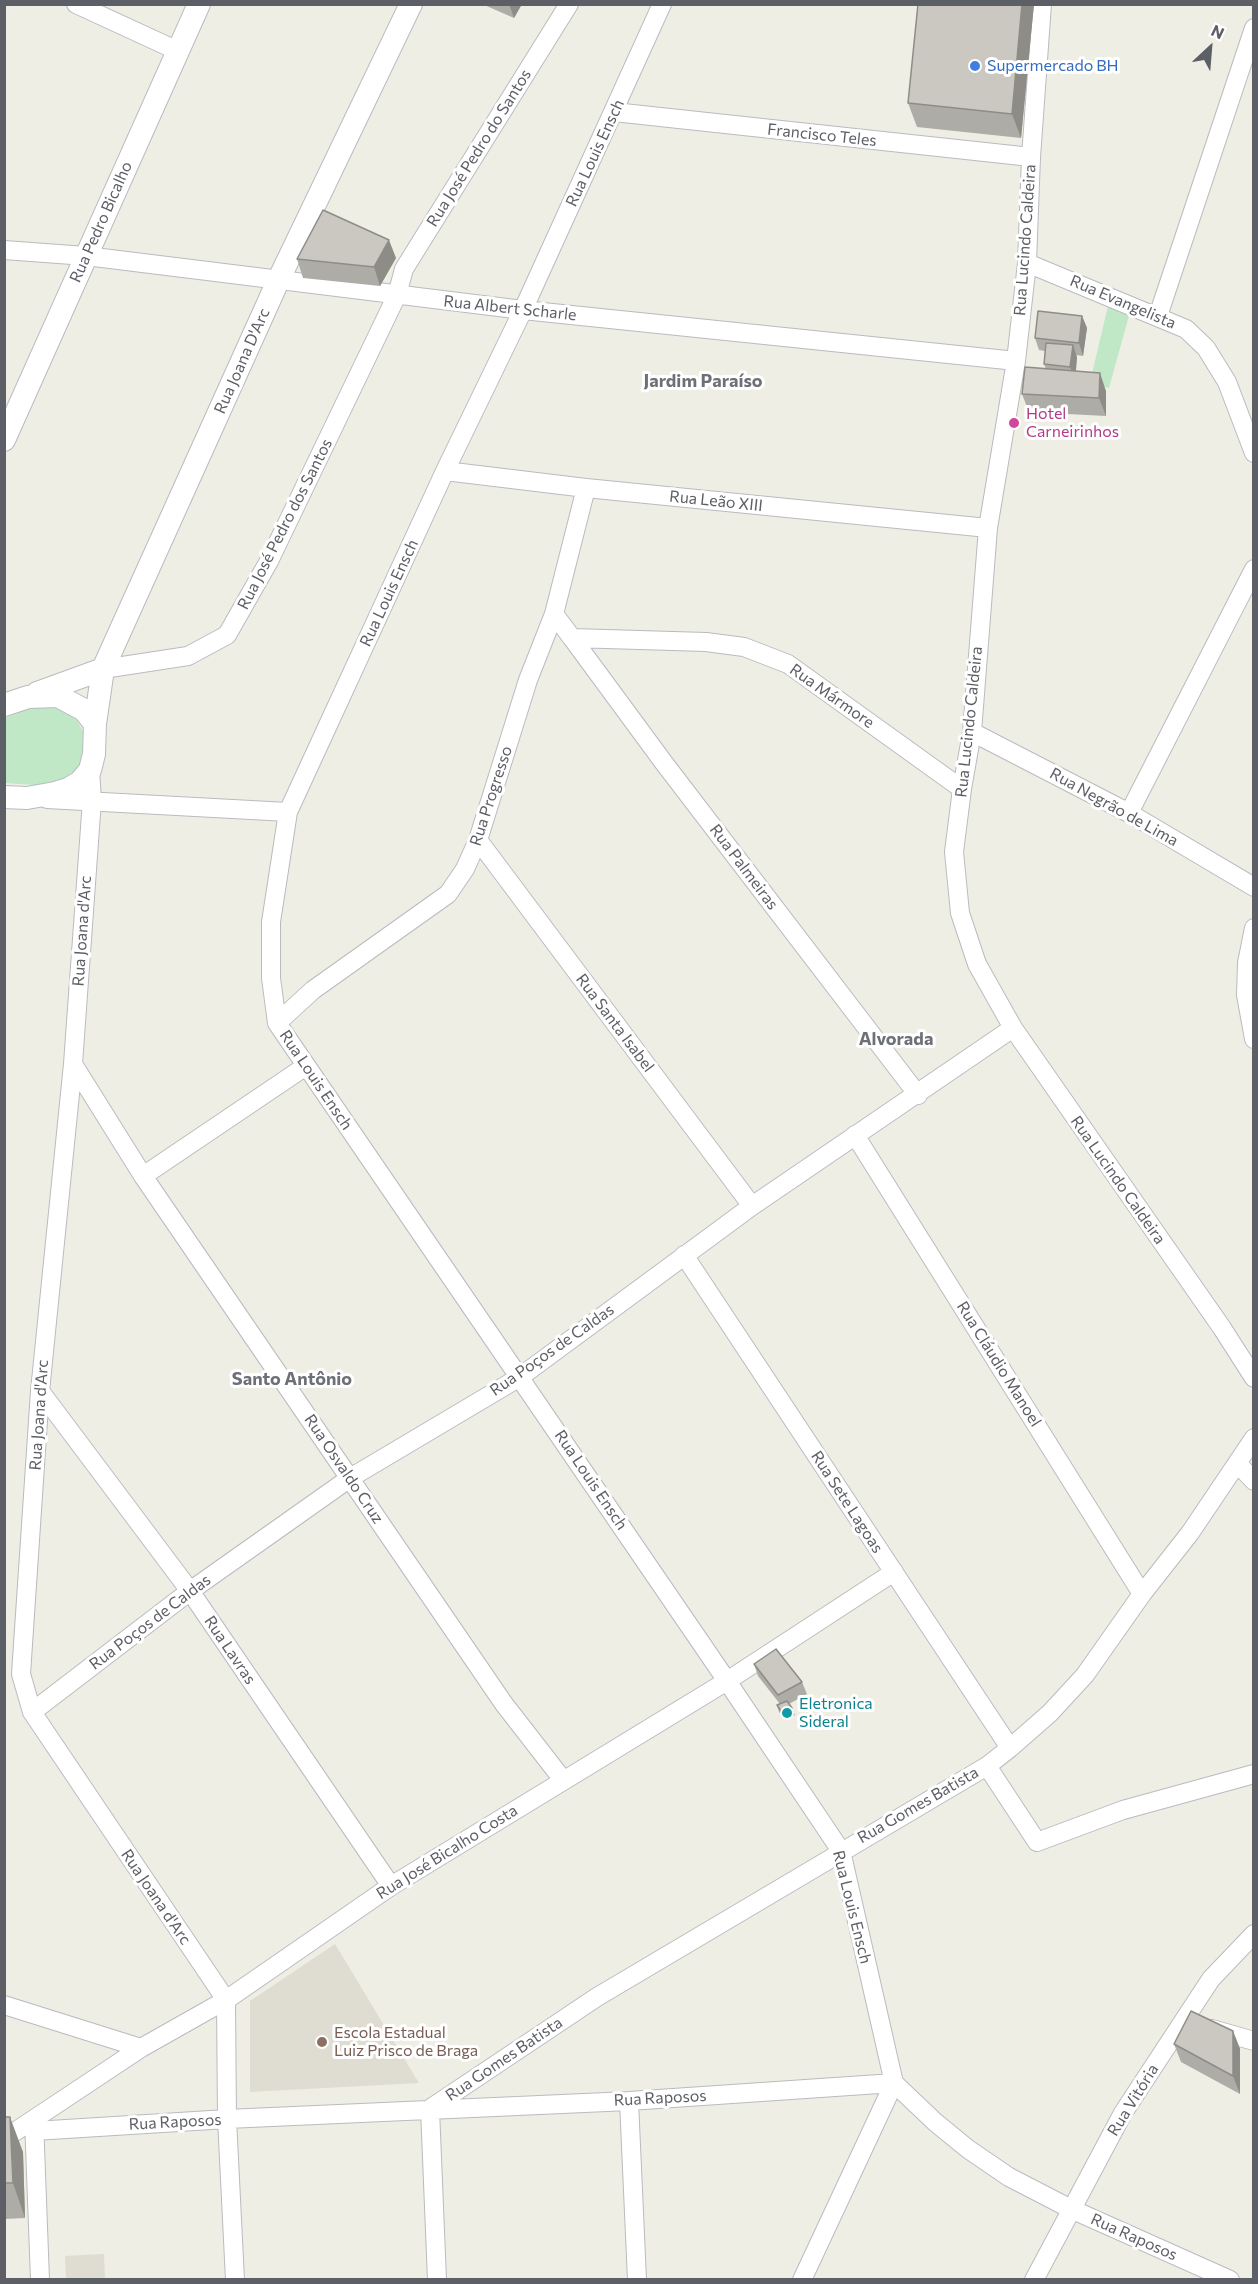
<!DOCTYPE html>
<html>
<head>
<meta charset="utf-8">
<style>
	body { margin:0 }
	#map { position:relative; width:1258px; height:2284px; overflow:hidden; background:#efeee4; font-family:Commissioner,sans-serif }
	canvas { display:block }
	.frame { position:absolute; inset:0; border:6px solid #5c5f65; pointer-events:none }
	.north { position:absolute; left:1180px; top:18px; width:60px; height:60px; -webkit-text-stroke:4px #fff; paint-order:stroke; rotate:26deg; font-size:16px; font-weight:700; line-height:24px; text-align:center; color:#5c5f65 }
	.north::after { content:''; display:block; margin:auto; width:21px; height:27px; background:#5c5f65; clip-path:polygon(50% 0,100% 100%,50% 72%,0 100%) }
</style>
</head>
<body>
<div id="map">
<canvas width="1258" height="2284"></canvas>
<div class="frame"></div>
<div class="north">N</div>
</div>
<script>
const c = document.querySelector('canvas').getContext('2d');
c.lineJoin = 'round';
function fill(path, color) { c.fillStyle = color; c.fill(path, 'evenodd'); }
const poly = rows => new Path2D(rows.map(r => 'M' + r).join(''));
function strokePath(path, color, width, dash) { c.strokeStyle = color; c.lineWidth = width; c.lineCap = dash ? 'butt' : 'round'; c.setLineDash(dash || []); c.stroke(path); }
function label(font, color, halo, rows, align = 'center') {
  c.font = font + ' Commissioner,sans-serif'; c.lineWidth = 6; c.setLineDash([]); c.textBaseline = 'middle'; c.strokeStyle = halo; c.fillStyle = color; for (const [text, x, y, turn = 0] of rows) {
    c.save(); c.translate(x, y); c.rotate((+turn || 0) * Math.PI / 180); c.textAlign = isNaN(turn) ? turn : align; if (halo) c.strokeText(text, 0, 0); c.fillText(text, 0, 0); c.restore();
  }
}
fill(poly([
	[335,1944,419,2083,250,2092,250,2001],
	[104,2254,105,2279,66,2279,65,2256]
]), '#dfddd2');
fill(poly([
	[1108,306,1130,312,1109,388,1090,382],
	[42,703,55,705,73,714,83,731,86,744,79,769,71,776,48,786,5,783,5,718]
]), '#c0e7c6');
const minor = poly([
	[76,4,178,51],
	[662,4,523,310,445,471,288,812,271,922,271,978,277,1023,727,1681,841,1851,894,2083],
	[1042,4,1031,157,1027,263,1016,361,988,528,972,732,962,789,954,852,960,913,977,964,1013,1028,1222,1328,1254,1378],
	[614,112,1031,157],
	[4,250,86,256,523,310,1016,361],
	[1027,263,1186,329,1206,348,1227,382,1254,453],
	[1158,316,1254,28],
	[445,471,586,488,988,528],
	[554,614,572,638,706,642,744,647,788,664,962,789],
	[572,638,664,763,918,1095],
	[103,669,188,656,227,635,269,561,397,295,404,269,569,4],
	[972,732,1129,813,1254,887],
	[90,770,92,800,73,1064,40,1391,21,1674,32,1712,226,2000],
	[47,799,288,812],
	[1129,813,1254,569],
	[478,840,752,1206],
	[1254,928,1247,963,1246,995,1254,1039],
	[277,1023,313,990,448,894,465,869,478,840,528,680,554,614,586,488],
	[73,1064,143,1176,504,1704,563,1780],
	[855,1135,1142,1594],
	[143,1176,306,1066],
	[684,1255,1010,1748],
	[40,1391,190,1591,391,1886],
	[1238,1464,1254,1481],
	[32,1712,190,1591,350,1478,520,1377,752,1206,1013,1028],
	[987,1766,1037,1842,1123,1810,1254,1774],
	[226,2000,227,2119,235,2280],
	[4,2005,141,2048],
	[1212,2029,1254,2041],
	[629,2101,637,2280],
	[431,2108,597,1997,987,1766,1010,1748,1050,1713,1085,1675,1142,1594,1190,1533,1254,1438],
	[430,2109,437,2280],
	[34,2120,40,2280],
	[34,2131,227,2119,629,2101,894,2083,935,2122,968,2149,1009,2177,1071,2209,1230,2280],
	[4,2139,141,2048,226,2000,391,1886,727,1681,894,1572],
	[802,2280,894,2083],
	[1034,2280,1123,2113,1211,1979,1254,1934]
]);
const tertiary = poly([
	[4,440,199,4],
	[37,693,103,669],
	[4,705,28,697,58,696,84,710,95,724,94,754,90,770,80,782,68,789,55,793,27,798,4,797],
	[95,724,103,669,278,281,411,4]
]);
strokePath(minor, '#b9bbc0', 20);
strokePath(tertiary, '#b9bbc0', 24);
strokePath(minor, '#fff', 18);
strokePath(tertiary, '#fff', 22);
fill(poly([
	[482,4,522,4,514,18],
	[918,4,1034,4,1021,138,917,127,908,103],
	[396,258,380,286,303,278,297,259],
	[1082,316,1087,328,1083,356,1076,355,1077,357,1076,371,1106,391,1106,416,1029,412,1022,394,1046,369,1044,364,1045,351,1039,350,1035,338],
	[754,1664,802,1682,807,1694,789,1704,792,1708,795,1715,786,1720,779,1712,777,1705,780,1704,758,1676],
	[1233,2031,1240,2049,1240,2094,1181,2062,1174,2044],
	[4,2117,23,2152,25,2218,4,2219]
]), '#aeaca6');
fill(poly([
	[509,4,522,4,514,18],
	[1022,4,1034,4,1021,138,1012,114],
	[389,240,396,258,380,286,374,267],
	[1082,316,1087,328,1083,356,1079,343],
	[1073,345,1077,357,1075,379,1070,367],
	[1100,373,1106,391,1106,416,1099,398],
	[1233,2031,1240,2049,1240,2094,1233,2076],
	[10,2117,23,2152,25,2218,13,2183]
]), '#8d8c87');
const building = poly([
	[918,4,1022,4,1012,114,908,103,918,4],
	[323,210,389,240,374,267,297,259,323,210],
	[1038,311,1082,316,1079,343,1035,338,1038,311],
	[1046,343,1073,345,1070,367,1044,364,1046,343],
	[1025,367,1100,373,1099,398,1022,394,1025,367],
	[776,1649,802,1682,778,1695,754,1664,776,1649],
	[787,1701,792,1708,783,1714,777,1705,787,1701],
	[1191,2011,1233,2031,1233,2076,1174,2044,1191,2011],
	[4,2117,10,2117,13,2183,4,2183,4,2117]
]);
fill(building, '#cac8c1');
strokePath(building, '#8d8c87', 1.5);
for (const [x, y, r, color] of [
	[975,66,6,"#3f7fe0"],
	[1014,423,6,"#d1479c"],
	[787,1713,6,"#0f9aa8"],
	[322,2042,6,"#8d6e63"]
]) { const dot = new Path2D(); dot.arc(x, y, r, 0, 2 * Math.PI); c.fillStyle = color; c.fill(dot); strokePath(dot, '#fff', 2); }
label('16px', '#366cbe', '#fff', [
	["Supermercado BH",987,66]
], 'left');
label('16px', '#5c5f65', '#fff', [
	["Francisco Teles",822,135,6],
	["Rua José Pedro do Santos",479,148,-58],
	["Rua Louis Ensch",595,153,-65],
	["Rua Pedro Bicalho",101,222,-66],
	["Rua Lucindo Caldeira",1025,240,-86],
	["Rua Evangelista",1123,302,23],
	["Rua Albert Scharle",510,308,6],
	["Rua Joana D'Arc",242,361,-66],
	["Rua Leão XIII",716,501,6],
	["Rua José Pedro dos Santos",285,524,-63],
	["Rua Louis Ensch",389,593,-65],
	["Rua Mármore",832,696,35],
	["Rua Lucindo Caldeira",969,722,-84],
	["Rua Progresso",491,796,-72],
	["Rua Negrão de Lima",1114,807,29],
	["Rua Palmeiras",744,867,53],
	["Rua Joana d'Arc",82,931,-86],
	["Rua Santa Isabel",615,1023,53],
	["Rua Louis Ensch",316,1080,56],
	["Rua Lucindo Caldeira",1118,1180,55],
	["Rua Poços de Caldas",552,1350,-35],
	["Rua Cláudio Manoel",999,1364,58],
	["Rua Joana d'Arc",39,1415,-86],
	["Rua Osvaldo Cruz",344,1469,56],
	["Rua Louis Ensch",591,1480,56],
	["Rua Sete Lagoas",847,1502,57],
	["Rua Poços de Caldas",150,1622,-37],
	["Rua Lavras",230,1650,56],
	["Rua Gomes Batista",918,1805,-30],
	["Rua José Bicalho Costa",447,1852,-32],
	["Rua Joana d'Arc",156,1897,56],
	["Rua Louis Ensch",852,1907,76],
	["Rua Gomes Batista",504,2059,-34],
	["Rua Raposos",660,2098,-3],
	["Rua Vitória",1133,2100,-58],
	["Rua Raposos",175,2122,-3],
	["Rua Raposos",1134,2237,24]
]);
label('16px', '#b23c85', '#fff', [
	["Hotel",1026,414],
	["Carneirinhos",1026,432]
], 'left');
label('16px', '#0d838f', '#fff', [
	["Eletronica",799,1704],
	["Sideral",799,1722]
], 'left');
label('16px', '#785e54', '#fff', [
	["Escola Estadual",334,2033],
	["Luiz Prisco de Braga",334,2051]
], 'left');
label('bold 18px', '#6d7077', '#fff', [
	["Jardim Paraíso",703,381],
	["Alvorada",896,1039],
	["Santo Antônio",292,1379]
]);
</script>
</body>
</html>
